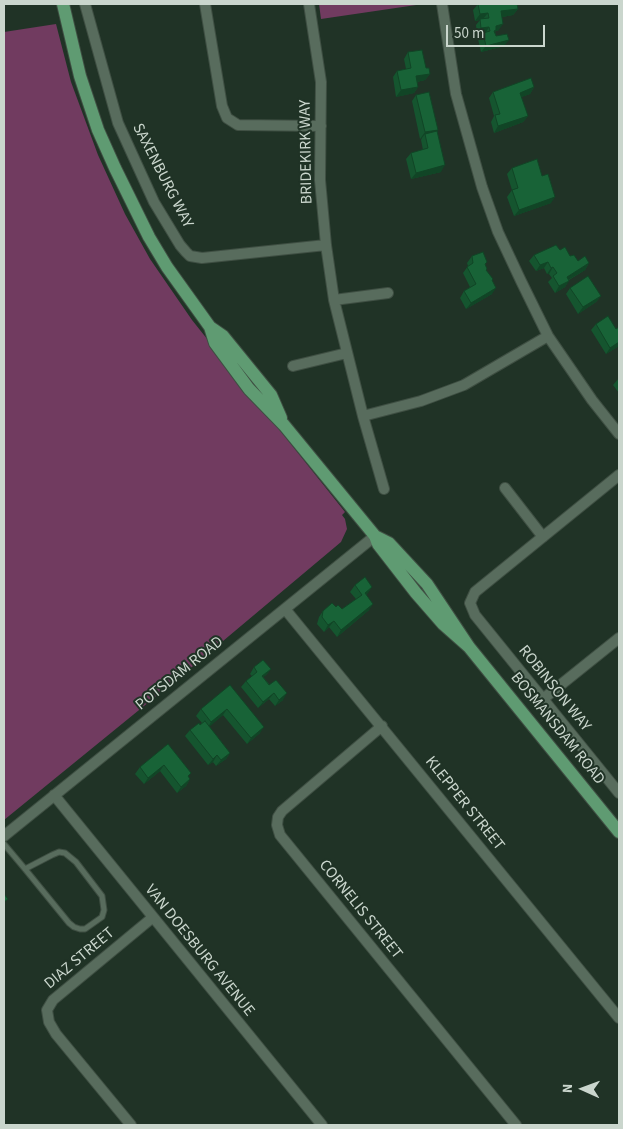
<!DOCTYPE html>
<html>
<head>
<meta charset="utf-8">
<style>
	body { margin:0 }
	#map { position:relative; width:623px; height:1129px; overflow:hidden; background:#203326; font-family:"Source Sans 3",sans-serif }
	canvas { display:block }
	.frame { position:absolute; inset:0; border:5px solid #cad6cd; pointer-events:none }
	.north { position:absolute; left:558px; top:1064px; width:50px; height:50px; -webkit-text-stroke:4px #203326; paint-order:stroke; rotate:272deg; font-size:14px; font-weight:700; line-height:20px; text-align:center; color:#cad6cd }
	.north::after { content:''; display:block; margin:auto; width:18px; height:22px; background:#cad6cd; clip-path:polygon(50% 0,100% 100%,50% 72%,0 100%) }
	.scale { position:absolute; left:446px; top:25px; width:99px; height:22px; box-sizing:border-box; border:2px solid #cad6cd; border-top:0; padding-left:6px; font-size:15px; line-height:18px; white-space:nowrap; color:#cad6cd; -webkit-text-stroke:4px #203326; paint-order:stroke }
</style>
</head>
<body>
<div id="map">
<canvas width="623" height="1129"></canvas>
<div class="frame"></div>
<div class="north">N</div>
<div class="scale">50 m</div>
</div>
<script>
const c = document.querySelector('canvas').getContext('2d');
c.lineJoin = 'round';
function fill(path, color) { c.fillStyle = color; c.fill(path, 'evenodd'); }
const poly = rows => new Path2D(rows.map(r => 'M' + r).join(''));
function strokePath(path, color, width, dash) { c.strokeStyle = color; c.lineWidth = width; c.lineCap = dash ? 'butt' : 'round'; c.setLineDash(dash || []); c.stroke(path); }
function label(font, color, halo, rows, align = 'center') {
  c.font = font + ' "Source Sans 3",sans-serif'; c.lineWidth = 4; c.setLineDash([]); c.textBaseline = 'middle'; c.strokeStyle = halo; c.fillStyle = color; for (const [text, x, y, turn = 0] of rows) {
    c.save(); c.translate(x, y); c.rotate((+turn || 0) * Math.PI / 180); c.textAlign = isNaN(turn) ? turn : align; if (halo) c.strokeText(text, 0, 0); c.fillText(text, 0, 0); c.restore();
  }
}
fill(poly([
	[319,4,423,4,321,19],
	[56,24,71,82,98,155,125,214,150,259,192,320,345,512,342,515,345,519,347,529,341,542,198,662,4,820,4,32]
]), '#713b60');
const lane = poly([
	[4,844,25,869,69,923,74,927,80,929,85,929,102,917,104,910,102,896,76,862,65,853,59,852,52,855,25,869]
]);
const street = poly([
	[85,4,118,123,154,202,180,245,186,252,190,256,202,258,326,245],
	[205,4,222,106,227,118,238,125,321,126],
	[309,4,321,82,320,180,326,245,334,300,363,416,384,489],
	[442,4,456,94,482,187,498,232,521,281,548,336,592,400,619,434],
	[334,300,388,293],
	[293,366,347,353],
	[363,416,421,401,464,385,548,336],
	[619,475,475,592,470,603,475,615,619,793],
	[505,488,543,537],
	[285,609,619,1018],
	[543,699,619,638],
	[382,726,282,811,278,817,277,825,280,835,516,1125],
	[54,795,322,1125],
	[4,836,375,536],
	[131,1125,56,1034,49,1022,47,1010,53,1000,152,918]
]);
const primary = poly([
	[63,4,80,76,98,130,115,168,149,237,167,267,210,327,215,343,249,389,284,425,375,536,378,544,416,593,443,624,469,647],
	[210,327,223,336,271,395,281,418],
	[375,536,389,543,427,584,469,647,619,832]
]);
strokePath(lane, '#3f4f43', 7);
strokePath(street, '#3f4f43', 12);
strokePath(primary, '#3f4f43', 14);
strokePath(lane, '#586c5d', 5);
strokePath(street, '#586c5d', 10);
strokePath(primary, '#5f9b72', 12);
fill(poly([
	[478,4,518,9,513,15,502,17,498,31,496,31,495,32,496,36,504,46,481,52,478,39,482,34,477,35,476,25,480,20,475,21,473,10],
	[408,52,426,68,430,74,425,80,417,82,418,87,414,93,396,97,393,77,397,71,406,69,404,59],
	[534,87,530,94,521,97,528,116,523,122,494,133,491,122,494,116,489,98,493,92],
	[416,95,436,131,441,172,411,179,406,159,411,153,423,150,421,140,422,138,420,139,412,101],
	[512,168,551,203,514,216,507,197,512,190,507,174],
	[560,250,578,261,589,263,585,270,569,280,565,287,555,293,548,282,552,278,549,274,547,274,544,268,536,271,529,261,534,255],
	[472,256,485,264,487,269,486,270,492,280,492,294,466,309,460,298,464,291,470,287,463,273,468,266,467,263],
	[570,288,601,296,596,302,578,314,566,294],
	[596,324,616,329,619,346,606,354,591,330],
	[619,378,619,393,613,385],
	[355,585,372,587,366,595,369,610,337,637,329,627,324,632,317,624,319,617,323,611,336,607,342,609,356,599,350,592],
	[254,667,271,669,266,675,263,677,283,700,275,706,269,699,258,708,241,687,246,681,252,676,250,674],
	[230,685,260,733,247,744,223,715,209,726,230,753,226,759,216,766,213,762,208,765,185,736,190,730,202,723,196,716,201,709],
	[168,744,191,773,188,777,190,779,186,786,177,793,160,771,144,784,135,774,140,767]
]), '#15552f');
fill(poly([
	[518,9,513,15,497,18,501,11],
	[488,13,483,19,475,21,480,14],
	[503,24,498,31,496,31,492,37,496,26],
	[489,27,485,34,477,35,481,28],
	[509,40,504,46,481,52,486,46],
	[430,74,425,80,412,83,416,76],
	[418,87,414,93,396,97,401,90],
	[534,87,530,94,516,99,520,93],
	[528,116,523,122,494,133,498,126],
	[438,130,433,136,425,134,422,138,420,139,425,132],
	[445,165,441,172,411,179,416,173],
	[555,197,551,203,514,216,519,210],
	[548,262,544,268,536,271,540,265],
	[589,263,585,270,563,283,567,277],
	[553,267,549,274,547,274,551,268],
	[569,281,565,287,555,293,559,286],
	[496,288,492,294,466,309,471,303],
	[601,296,596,302,578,314,583,307],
	[619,342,619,346,606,354,610,348],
	[372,587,368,593,361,599,365,593],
	[373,604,369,610,337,637,341,630],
	[334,621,329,627,324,632,328,625],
	[271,669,266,675,257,682,262,676],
	[274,693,269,699,258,708,263,702],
	[287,693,283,700,275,706,279,700],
	[227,709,223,715,207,729,211,722],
	[264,727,260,733,247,744,251,738],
	[230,753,226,759,216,766,221,760],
	[217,755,213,762,208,765,213,759],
	[164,765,160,771,144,784,148,778],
	[190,779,186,786,177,793,181,787]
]), '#114526');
const building = poly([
	[478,4,517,4,518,9,501,11,503,24,496,26,496,30,494,31,496,36,507,34,509,40,486,46,483,33,490,31,489,27,481,28,480,19,489,18,488,13,480,14,478,4],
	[422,50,426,68,429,68,430,74,416,76,418,87,401,90,397,71,411,68,408,52,422,50],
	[531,78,534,87,520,93,528,116,498,126,495,115,500,114,493,92,531,78],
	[429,92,438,130,425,132,416,95,429,92],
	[437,131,445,165,416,173,411,153,428,148,425,134,437,131],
	[537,159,542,176,548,174,555,197,519,210,512,190,518,188,512,168,537,159],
	[556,245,560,250,565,247,570,256,574,255,578,261,585,256,589,263,567,277,569,281,559,286,553,276,557,273,553,267,551,268,548,262,540,265,534,255,556,245],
	[483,252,487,262,485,264,487,269,486,270,493,279,492,280,496,288,471,303,464,291,476,284,467,267,473,263,472,256,483,252],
	[588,276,601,296,583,307,570,288,588,276],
	[608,316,616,329,619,327,619,342,610,348,596,324,608,316],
	[365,577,372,587,365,593,373,604,341,630,334,621,328,625,322,617,323,611,332,603,336,607,338,605,342,609,362,595,355,585,365,577],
	[263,660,271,669,262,676,269,685,276,680,287,693,279,700,274,693,263,702,246,681,257,672,254,667,263,660],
	[230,685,264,727,251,738,227,709,211,722,201,709,230,685],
	[205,721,230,753,221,760,217,755,213,759,190,730,199,723,200,725,205,721],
	[168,744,191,773,188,776,190,779,181,787,164,765,148,778,140,767,168,744],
	[4,894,8,899,4,902,4,894]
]);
fill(building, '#186337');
strokePath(building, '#114526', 1);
label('16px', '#cad6cd', '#203326', [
	["BRIDEKIRK WAY",307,152,-91],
	["SAXENBURG WAY",162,176,63],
	["POTSDAM ROAD",180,674,-39],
	["ROBINSON WAY",554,689,51],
	["BOSMANSDAM ROAD",557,729,51],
	["KLEPPER STREET",464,804,51],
	["CORNELIS STREET",360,910,51],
	["VAN DOESBURG AVENUE",199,951,51],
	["DIAZ STREET",80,959,-40]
]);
</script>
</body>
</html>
